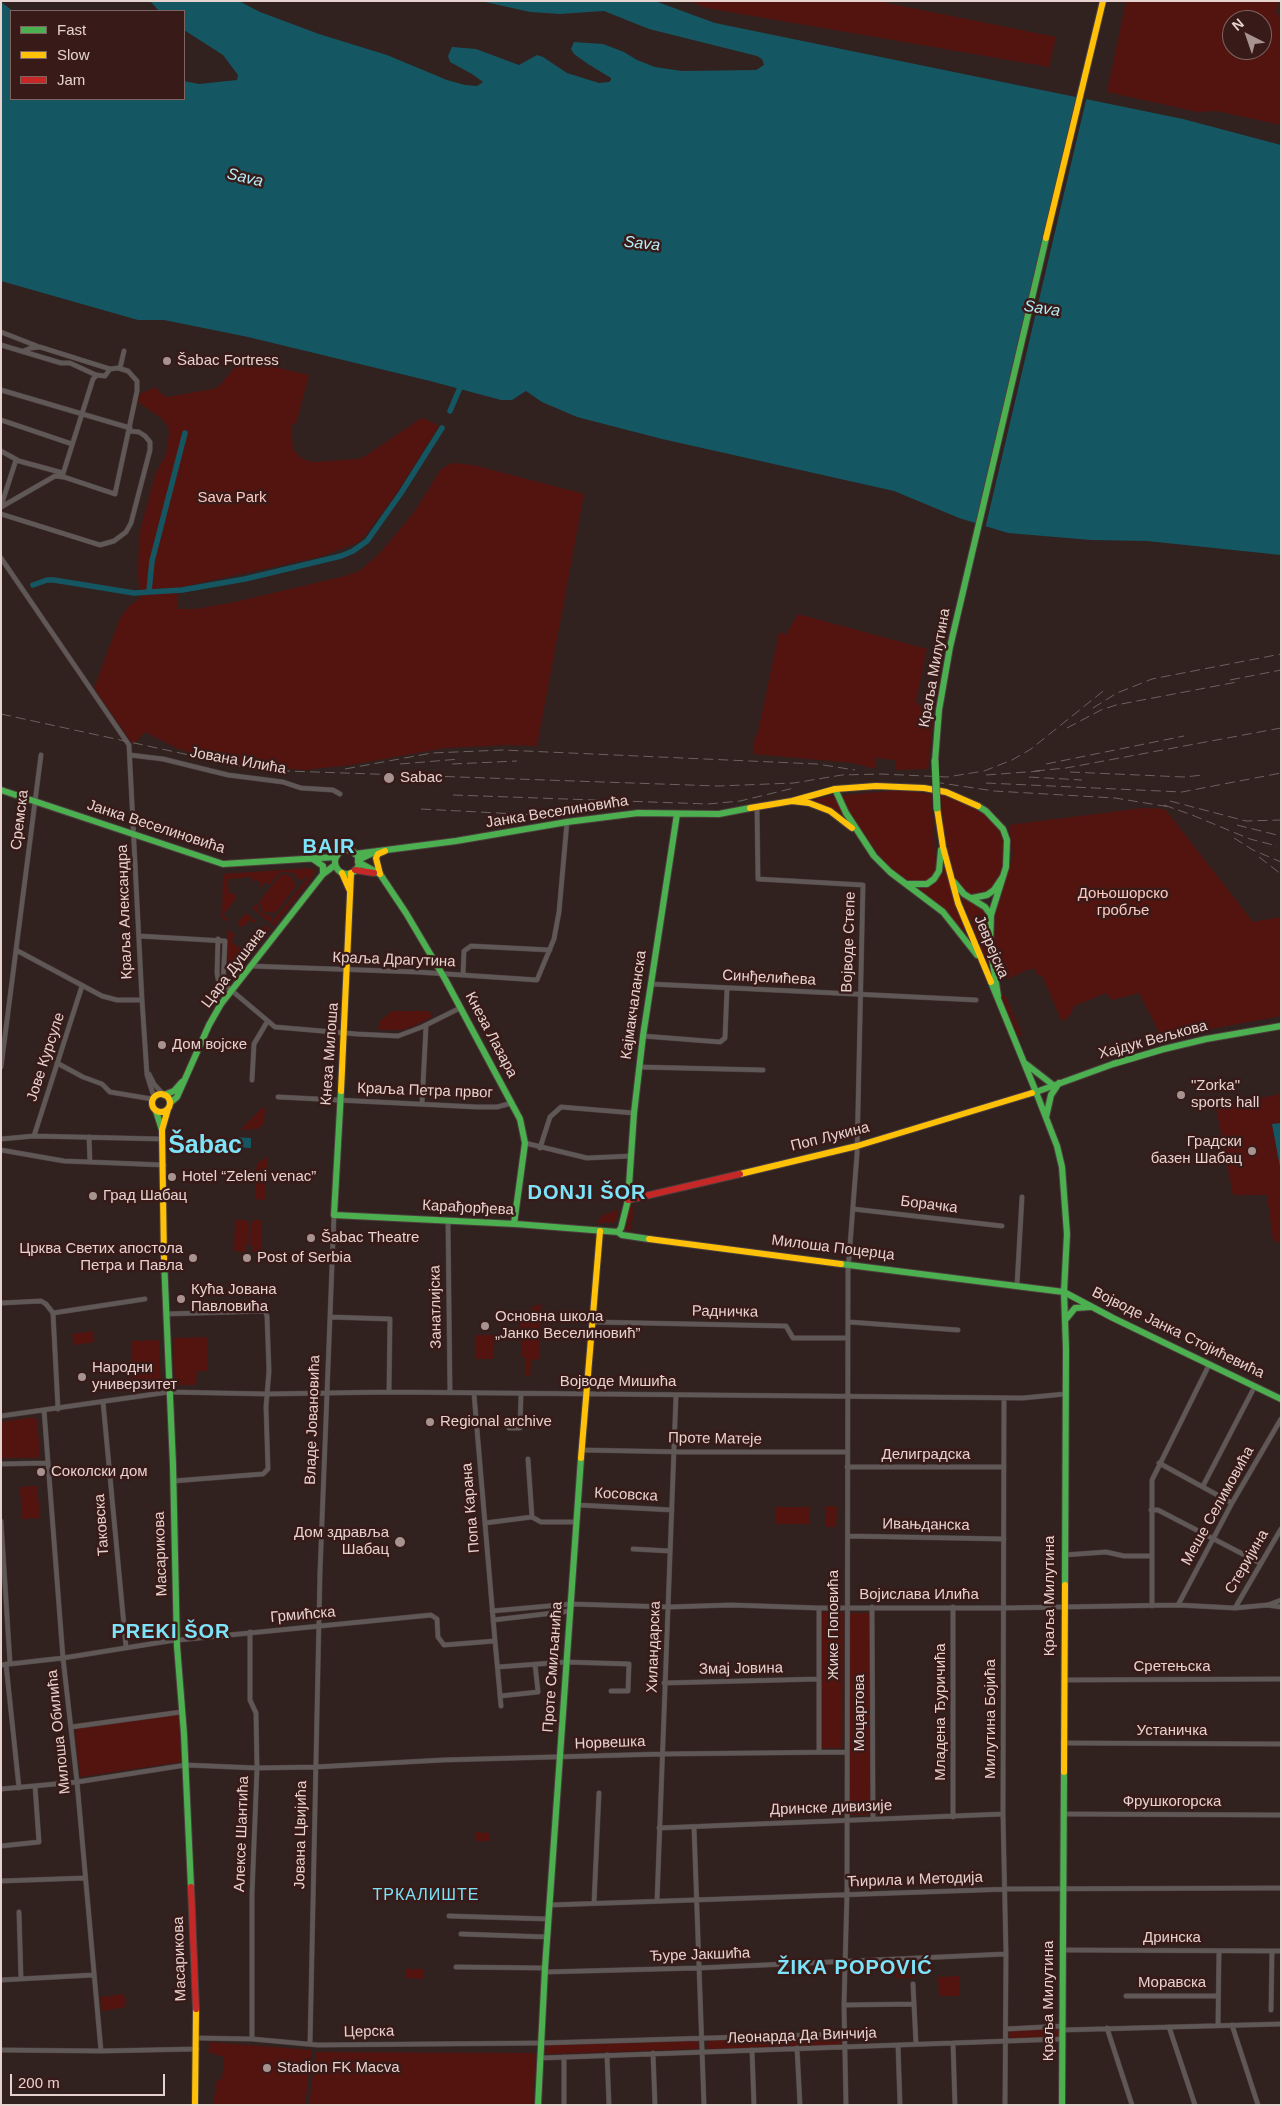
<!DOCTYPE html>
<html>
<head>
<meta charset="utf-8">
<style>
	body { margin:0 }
	#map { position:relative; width:1282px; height:2106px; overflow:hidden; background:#31211f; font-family:Helvetica,sans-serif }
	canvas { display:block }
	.frame { position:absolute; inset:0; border:2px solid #e6d2cf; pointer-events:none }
	.legend { position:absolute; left:10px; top:10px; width:175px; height:90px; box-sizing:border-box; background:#381b18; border:1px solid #7e6461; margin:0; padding:6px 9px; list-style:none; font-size:15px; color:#e6d2cf }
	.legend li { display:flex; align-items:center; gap:10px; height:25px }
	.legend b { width:25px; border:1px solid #7e6461 }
	.north { position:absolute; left:1222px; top:10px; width:50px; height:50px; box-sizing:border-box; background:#381b18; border:1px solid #7e6461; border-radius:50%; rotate:319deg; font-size:14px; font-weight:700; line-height:20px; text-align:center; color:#e6d2cf }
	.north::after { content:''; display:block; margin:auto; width:18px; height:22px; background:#a79491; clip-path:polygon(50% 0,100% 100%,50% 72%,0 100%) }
	.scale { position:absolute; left:10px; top:2074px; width:155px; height:22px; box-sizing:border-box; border:2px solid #e6d2cf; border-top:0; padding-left:6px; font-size:15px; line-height:18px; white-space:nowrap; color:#e6d2cf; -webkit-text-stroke:4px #381b18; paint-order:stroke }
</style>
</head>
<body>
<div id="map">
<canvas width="1282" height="2106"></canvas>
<div class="frame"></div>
<ul class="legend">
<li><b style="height:6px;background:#4caf50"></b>Fast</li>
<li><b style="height:6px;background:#ffc107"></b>Slow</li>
<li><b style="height:6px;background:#c62828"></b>Jam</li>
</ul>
<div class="north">N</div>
<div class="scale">200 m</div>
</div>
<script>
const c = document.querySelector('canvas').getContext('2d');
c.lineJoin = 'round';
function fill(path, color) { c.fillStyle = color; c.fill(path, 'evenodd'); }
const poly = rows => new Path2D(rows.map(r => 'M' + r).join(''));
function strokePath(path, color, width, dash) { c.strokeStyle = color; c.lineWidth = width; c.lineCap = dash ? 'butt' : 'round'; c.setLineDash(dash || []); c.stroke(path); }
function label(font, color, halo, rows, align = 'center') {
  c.font = font + ' Helvetica,sans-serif'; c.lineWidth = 5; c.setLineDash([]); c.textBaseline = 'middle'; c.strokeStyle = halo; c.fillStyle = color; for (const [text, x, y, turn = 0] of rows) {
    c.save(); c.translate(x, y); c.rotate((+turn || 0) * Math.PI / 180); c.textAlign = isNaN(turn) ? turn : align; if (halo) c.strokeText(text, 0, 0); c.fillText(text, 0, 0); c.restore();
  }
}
fill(poly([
	[694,1,877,1,1056,37,1049,67,707,8,694,3],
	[1126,1,1278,1,1276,14,1281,15,1281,125,1217,111,1198,112,1107,92],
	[1232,20,1262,20,1262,50,1232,50],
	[249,361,309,375,296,423,291,425,293,450,303,459,313,462,358,459,367,455,420,419,423,418,439,426,398,491,364,537,359,542,319,557,177,588,177,609,195,609,235,602,345,576,359,571,377,556,407,521,416,509,441,469,452,463,473,465,584,494,537,746,507,745,445,748,350,765,305,770,253,766,196,754,178,749,145,732,135,743,131,742,94,688,120,618,129,606,140,598,138,574,139,535,155,475,166,454,169,435,168,426,161,418,138,402,139,394,157,387,159,392,167,397,213,389,219,386,236,366],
	[798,614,927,649,916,701,933,722,928,769,895,770,895,760,876,758,875,769,853,763,753,754,753,742,758,732,779,632,786,635],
	[902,790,931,794,936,866,932,878,922,882,910,881,903,879,882,859,850,813,842,795],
	[940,794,977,809,998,826,1001,833,1005,849,1003,866,997,882,988,892,978,895,967,893,958,883,954,876,945,837],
	[830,796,835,797,846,816,844,818,812,800],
	[1143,808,1165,809,1253,922,1281,917,1281,1016,1162,1038,1139,993,1112,1000,1106,993,1074,1006,1070,1015,1062,1022,1042,975,1039,976,1034,969,1029,969,1007,979,998,971,993,946,994,920,995,909,1013,856,1009,825],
	[944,862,953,898,966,935,953,919,917,889,930,886],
	[312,868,315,870,314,875,274,926,252,908,257,903,257,908,262,913,273,917,270,921,272,922,307,878,305,876,301,881,293,873,282,872,279,873,269,885,265,882,260,888,259,881,253,881,252,877,228,879,229,894,236,893,236,899,223,915,228,919,226,921,222,918,223,874],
	[285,874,292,877,296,886,275,913,265,912,261,909,260,901,280,875],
	[961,896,985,909,989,919,993,979],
	[246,913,256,921,254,923,250,920,243,927,240,926,237,923],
	[266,925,271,929,261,939,257,936],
	[228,930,235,935,231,941,244,952,255,938,260,941,235,975,226,971],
	[999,992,1006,997,1021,1032,1020,1039],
	[392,1011,429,1011,432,1017,412,1027,401,1030,378,1030,380,1021],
	[1281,1094,1281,1244,1273,1240,1267,1195,1233,1195,1216,1107],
	[262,1108,265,1108,264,1124,257,1129,240,1130],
	[268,1157,267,1174,266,1183,256,1174,257,1163],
	[256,1177,266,1186,266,1200,255,1199],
	[634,1206,631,1231,626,1230,629,1207],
	[618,1209,617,1218,614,1223,596,1223,602,1216],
	[235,1220,247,1220,249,1224,248,1244,245,1247,245,1252,234,1251],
	[254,1220,262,1220,261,1252,252,1252,253,1247,250,1244,251,1224],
	[541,1304,539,1359,531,1360,530,1376,525,1376,525,1358,521,1356,522,1334,519,1321,521,1313,531,1312,532,1307],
	[93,1331,94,1342,74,1345,72,1334],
	[476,1335,493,1335,493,1359,476,1359],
	[208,1337,208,1371,197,1371,196,1385,175,1385,173,1338],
	[159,1340,161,1384,159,1386,132,1389,129,1363,132,1359,132,1341],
	[33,1417,37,1421,40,1455,37,1458,1,1458,1,1422],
	[37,1486,40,1518,22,1519,20,1487],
	[826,1506,837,1507,836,1527,825,1527],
	[775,1507,809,1507,809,1524,775,1524],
	[822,1612,843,1612,842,1748,821,1748],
	[850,1613,869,1613,869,1815,850,1815],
	[179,1712,181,1762,80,1777,75,1729],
	[476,1832,489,1833,489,1841,476,1841],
	[915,1966,916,1978,895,1978,895,1967],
	[405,1969,424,1969,423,1979,405,1978],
	[959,1976,960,1996,939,1996,938,1977],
	[124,1994,126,2007,102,2011,100,1997],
	[1055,2029,1060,2031,1059,2037,1012,2039,1008,2035,1010,2031],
	[840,2036,843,2041,840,2045,710,2049,708,2048,706,2045,709,2040],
	[697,2040,699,2048,697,2049,549,2054,546,2053,546,2049,548,2045,551,2045],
	[210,2042,312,2050,305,2105,213,2105,217,2079,222,2080,224,2057,208,2052],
	[316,2052,536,2053,533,2105,309,2105]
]), '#531410');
fill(poly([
	[150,1,239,1,260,12,319,34,387,55,447,80,465,85,477,86,483,82,472,74,450,62,448,56,452,47,476,49,519,65,537,55,543,57,567,73,599,83,609,82,611,80,611,78,588,64,574,54,571,49,574,42,603,44,624,52,637,60,655,67,682,71,756,70,764,65,762,59,757,56,649,29,604,11,560,14,530,12,481,1,655,1,715,23,1183,119,1281,145,1281,555,1147,541,1091,540,1008,533,959,518,894,491,662,439,577,417,542,402,526,391,512,400,501,400,430,381,248,337,164,320,138,320,1,281,1,2,13,11,11,11,11,99,184,99,184,81,199,84,237,80,238,75,223,55,184,30,184,11,159,11],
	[1281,1123,1281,1172,1272,1124],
	[232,1137,251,1138,251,1148,232,1147]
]), '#145762');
fill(poly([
	[1078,95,1087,96,985,529,976,526]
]), '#31211f');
strokePath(poly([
	[450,411,462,383],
	[33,585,47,580,54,580,134,593,182,590,245,579,341,556,353,551,367,541,401,493,442,428],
	[149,591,152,561,185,433]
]), '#145762', 5.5);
const street = poly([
	[1,332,37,346],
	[1,345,61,363,70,363,96,375,105,376,110,369],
	[120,368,124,351],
	[1,390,130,428],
	[1,420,72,444],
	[1,451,19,461,63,473],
	[62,477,93,379,97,375],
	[1,506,16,460],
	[1,507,55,476,64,477,115,494,137,391,137,381,128,371,118,368,110,369,40,347,31,348,23,351],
	[1,514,100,545,114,541,126,532,131,523,150,450,150,442,145,436,139,432,129,431],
	[1,558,129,745,142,1000,147,1075,154,1097],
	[130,755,163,759,228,775,283,782,301,788,333,790,340,794],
	[757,808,758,879,863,885,857,1154,848,1271,847,1893,844,2005,846,2105],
	[139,936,225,941,223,984],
	[218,939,217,973,218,979,275,1027,357,1034,398,1036,422,1027,460,1008],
	[16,950,102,996,117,1000,142,1000],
	[250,966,417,972,537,980,554,939,559,912,567,822],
	[463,975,464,951,471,946,550,950],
	[651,984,976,1000],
	[643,1036,720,1042,725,1038,727,989],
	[57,1063,83,1077,102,1084,110,1092,152,1099],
	[1,1067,41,755],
	[639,1067,763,1070],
	[149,1074,154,1084,163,1094],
	[252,1080,254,1044,267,1022],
	[278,1097,477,1107,497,1107,512,1103],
	[422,1104,426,1026],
	[34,1136,82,986],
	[89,1137,90,1162],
	[1,1139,34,1136,162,1139],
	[525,1143,587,1158,631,1156],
	[540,1148,550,1117,561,1107,634,1113],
	[1,1150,64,1161,164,1165],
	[853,1209,1002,1226],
	[448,1221,450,1393],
	[1017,1285,1022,1197],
	[1,1303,41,1301,46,1304,53,1313],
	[166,1314,265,1311,267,1316,269,1371,266,1407,268,1469,263,1474,173,1481],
	[330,1317,390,1319,389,1392],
	[593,1322,786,1326,793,1338,848,1338],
	[849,1322,958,1330],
	[474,1394,495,1641],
	[1004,1398,1003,1814,1006,1954,1005,2105],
	[103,1402,126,1647],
	[58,1409,53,1313,145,1299],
	[44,1410,63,1658,77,1782,101,2051],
	[1,1416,169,1392,267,1394,389,1392,1023,1398,1065,1394],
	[509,1428,520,1428,521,1394],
	[582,1450,684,1452,847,1452],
	[528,1459,532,1517],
	[1159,1463,1232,1503],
	[1,1464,48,1463],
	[847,1467,1004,1467],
	[1203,1486,1255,1386],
	[578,1505,672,1510],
	[1151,1510,1158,1510,1260,1563],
	[1,1521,10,1663],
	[485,1523,532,1517,541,1522,577,1522],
	[848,1536,1004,1539],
	[633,1549,670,1551],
	[1064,1555,1106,1552,1124,1556,1152,1556],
	[1178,1605,1232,1503,1281,1419],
	[1268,1605,1281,1600],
	[1152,1606,1152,1480,1209,1365],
	[872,1607,873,1818],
	[819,1608,819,1751],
	[1235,1608,1281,1529],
	[492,1611,571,1604,669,1607,731,1605,819,1608,1004,1608,1178,1605,1235,1608,1267,1605,1281,1607],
	[493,1620,571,1611],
	[250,1632,250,1700,256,1713,257,1768,252,1894,252,2039],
	[6,1664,19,1788],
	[1,1665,63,1658,169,1641,431,1615,437,1619,438,1637,444,1645,495,1641,501,1706],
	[498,1667,566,1662,629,1664,628,1691,611,1691],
	[1064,1680,1281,1679],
	[664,1683,819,1679],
	[500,1696,538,1692,535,1664],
	[71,1727,181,1712],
	[1063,1743,1281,1744],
	[1,1789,77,1782,186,1765,257,1768,315,1767,443,1760,662,1754,846,1752],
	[1063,1814,1281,1815],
	[953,1817,953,1607],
	[694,1827,704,2105],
	[659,1828,1003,1814],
	[1,1846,39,1842,35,1786],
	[1,1881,85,1878],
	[657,1901,676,1395],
	[594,1903,599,1793],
	[550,1905,1010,1889,1281,1888],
	[19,1912,21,1979],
	[449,1916,549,1919],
	[461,1934,548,1937],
	[1063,1950,1281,1951],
	[456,1967,545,1968],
	[545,1972,698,1968,1006,1954],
	[1,1980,93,1975],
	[913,1984,916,2044],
	[1126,1996,1218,1996],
	[844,2005,914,2004],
	[1271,2010,1272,1951],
	[1218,2025,1219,1951],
	[1232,2025,1258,2105],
	[1169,2027,1195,2105],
	[1107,2028,1132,2105],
	[1006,2029,1063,2026],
	[1063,2030,1281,2024],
	[197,2038,252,2039,318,2045,541,2043,844,2034],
	[953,2043,955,2105],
	[310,2044,320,1572,334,1215],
	[898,2045,900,2105],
	[797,2048,800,2105],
	[1,2050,101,2051,197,2049],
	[752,2050,754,2105],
	[653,2053,655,2105],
	[607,2055,609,2105],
	[564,2057,564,2105],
	[541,2058,1063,2039]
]);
const fast = poly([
	[935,761,939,710,950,647,1046,238],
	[835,789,846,813,874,856,890,872,943,912,977,955],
	[1,790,223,864,336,857],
	[978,806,986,811,1003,829,1007,840,1006,867,991,915,990,945,998,996],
	'335 862a12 12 0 1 1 24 0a12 12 0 1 1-24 0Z',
	[355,854,456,841,567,822,638,813,719,814,750,808],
	[313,859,323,866,323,874],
	[358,860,377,851],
	[358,862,380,874,406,913,445,979,520,1119,525,1143,514,1224],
	[954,882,964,894,985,907,991,915],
	[906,884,927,884,934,879,939,871,941,850],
	[972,898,987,895,994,890,1002,878],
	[991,982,1036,1092,1113,1064,1164,1049,1206,1039,1281,1026],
	[1026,1064,1053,1085],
	[341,1091,334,1215,516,1224,618,1232,622,1235,649,1239],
	[1032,1093,1036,1092,1057,1146,1062,1167,1067,1234,1064,1292,1066,1349,1065,1585],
	[164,1095,174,1091,182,1082],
	[170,1103,177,1097,209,1025,221,1004,323,874,335,865],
	[156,1111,162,1130],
	[1046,1117,1051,1095,1059,1083],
	[618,1232,621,1228,628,1200,634,1113,643,1036,677,814],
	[164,1260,173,1465,177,1646,184,1734,191,1887],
	[841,1264,1064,1292,1113,1318,1281,1399],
	[1066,1319,1075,1308,1090,1307],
	[538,2105,545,1968,581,1458],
	[1062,2105,1064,1772]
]);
const slow = poly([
	[1046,238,1103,1],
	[792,801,809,803,830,811,852,828],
	[750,808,792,801,835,789,876,786,924,788,946,792,978,806],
	[937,808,943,847,958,903,991,982],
	[342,873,350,891],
	[380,874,376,858,378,854,385,851],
	[341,1091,351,873],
	'152 1103a9 9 0 1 1 18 0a9 9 0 1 1-18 0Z',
	[740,1174,857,1146,1032,1093],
	[649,1239,841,1264],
	[164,1260,162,1130,168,1109],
	[581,1458,600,1231],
	[1064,1772,1065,1585],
	[195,2105,196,2009]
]);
const jam = poly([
	[355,870,374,873],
	[628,1200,740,1174],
	[191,1887,196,2009]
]);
strokePath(street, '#4c3e3d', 5.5);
strokePath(fast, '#4c3e3d', 8);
strokePath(slow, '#4c3e3d', 8);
strokePath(jam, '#4c3e3d', 8);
strokePath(street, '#5f5857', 4.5);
strokePath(fast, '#4caf50', 6);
strokePath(slow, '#ffc107', 6);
strokePath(jam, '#c62828', 6);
strokePath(poly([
	[1230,680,1281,670],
	[1093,708,1117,693,1152,679,1281,654],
	[1,714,258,770,718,786,794,783,842,775,881,774,947,777,984,771,1012,760,1031,749,1107,688],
	[1067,728,1101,710,1116,705,1237,682],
	[400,764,460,759],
	[452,764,517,761],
	[1046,764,1184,736],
	[345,769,432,753,503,750,817,764,855,770],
	[1035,771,1066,768,1281,728],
	[1070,772,1184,777,1203,775],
	[986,775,1040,771],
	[1029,777,1082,780],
	[934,782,994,791,1115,798,1170,807],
	[986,783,1182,792,1281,773],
	[453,795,708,804,740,801,794,788],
	[1170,801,1246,821,1281,820],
	[1164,805,1192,815,1250,839,1277,846],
	[421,809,556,816,612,805],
	[1237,825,1281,836],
	[1234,838,1253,850,1281,862],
	[1259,857,1281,874]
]), '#6b6261', 1, [10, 5]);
const fastBridge = poly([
	[935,761,937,808]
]);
strokePath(fastBridge, '#4c3e3d', 8, []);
strokePath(fastBridge, '#4caf50', 7);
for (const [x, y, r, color] of [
	[167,361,5,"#a79491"],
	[389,778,6,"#a79491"],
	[162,1045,5,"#a79491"],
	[1181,1095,5,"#a79491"],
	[1252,1151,5,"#a79491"],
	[172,1177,5,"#a79491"],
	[93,1196,5,"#a79491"],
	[311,1238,5,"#a79491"],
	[193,1258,5,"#a79491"],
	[247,1258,5,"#a79491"],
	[181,1299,5,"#a79491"],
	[485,1326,5,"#a79491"],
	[82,1377,5,"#a79491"],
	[430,1422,5,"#a79491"],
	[41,1472,5,"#a79491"],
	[400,1542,6,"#a79491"],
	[267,2068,5,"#a79491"]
]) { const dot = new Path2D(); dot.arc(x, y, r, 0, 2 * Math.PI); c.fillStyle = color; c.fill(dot); strokePath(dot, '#381b18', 2); }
label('15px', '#e6d2cf', '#381b18', [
	["Šabac Fortress",177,361],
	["Sabac",400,778],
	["Дом војске",172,1045],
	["\"Zorka\"",1191,1086],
	["sports hall",1191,1103],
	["Градски",1242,1142,"right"],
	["базен Шабац",1242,1159,"right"],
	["Hotel “Zeleni venac”",182,1177],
	["Град Шабац",103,1196],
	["Šabac Theatre",321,1238],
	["Црква Светих апостола",183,1249,"right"],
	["Петра и Павла",183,1266,"right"],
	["Post of Serbia",257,1258],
	["Кућа Јована",191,1290],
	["Павловића",191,1307],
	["Основна школа",495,1317],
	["„Јанко Веселиновић”",495,1334],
	["Народни",92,1368],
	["универзитет",92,1385],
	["Regional archive",440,1422],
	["Соколски дом",51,1472],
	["Дом здравља",389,1533,"right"],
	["Шабац",389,1550,"right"],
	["Stadion FK Macva",277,2068]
], 'left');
label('15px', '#fbc8c0', '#381b18', [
	["Sava Park",232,498],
	["Доњошорско",1123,894],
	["гробље",1123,911]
]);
label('15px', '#e6d2cf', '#381b18', [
	["Краља Милутина",935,668,-80],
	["Јована Илића",238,761,10],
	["Јанка Веселиновића",557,812,-9],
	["Сремска",20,820,-83],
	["Јанка Веселиновића",156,827,18],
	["Краља Александра",125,912,-92],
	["Војводе Степе",849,942,-88],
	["Јеврејска",991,947,67],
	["Краља Драгутина",394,960,2],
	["Цара Душана",234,968,-53],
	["Синђелићева",769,978,3],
	["Кајмакчаланска",634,1005,-82],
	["Кнеза Лазара",491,1035,62],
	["Хајдук Вељкова",1153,1040,-15],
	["Кнеза Милоша",330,1054,-86],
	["Јове Курсуле",46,1057,-72],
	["Краља Петра првог",425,1091,2],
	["Поп Лукина",830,1137,-14],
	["Борачка",929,1205,7],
	["Карађорђева",468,1208,3],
	["Милоша Поцерца",833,1248,7],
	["Занатлијска",436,1307,-91],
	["Радничка",725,1312,1],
	["Војводе Јанка Стојићевића",1178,1333,26],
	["Војводе Мишића",618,1382],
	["Владе Јовановића",313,1420,-88],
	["Проте Матеје",715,1439,1],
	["Делиградска",926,1455],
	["Косовска",626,1495,3],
	["Меше Селимовића",1218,1506,-61],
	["Попа Карана",471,1508,-95],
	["Таковска",102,1525,-94],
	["Ивањданска",926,1525,1],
	["Масарикова",161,1554,-92],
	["Стеријина",1247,1562,-60],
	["Војислава Илића",919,1595],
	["Краља Милутина",1050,1596,-90],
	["Грмићска",303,1615,-5],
	["Жике Поповића",834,1625,-90],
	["Хиландарска",654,1647,-88],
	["Проте Смиљанића",553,1667,-86],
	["Сретењска",1172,1667],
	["Змај Јовина",741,1669,-1],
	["Младена Ђуричића",941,1712,-90],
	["Моцартова",860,1713,-90],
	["Милутина Бојића",991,1719,-90],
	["Устаничка",1172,1731],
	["Милоша Обилића",59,1732,-96],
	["Норвешка",610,1743,-2],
	["Фрушкогорска",1172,1802],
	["Дринске дивизије",831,1808,-2],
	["Алексе Шантића",242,1834,-88],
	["Јована Цвијића",301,1835,-89],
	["Ћирила и Методија",915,1880,-2],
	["Дринска",1172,1938],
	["Ђуре Јакшића",700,1955,-2],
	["Масарикова",180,1959,-92],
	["Моравска",1172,1983],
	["Краља Милутина",1049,2001,-90],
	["Церска",369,2032,-1],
	["Леонарда Да Винчија",802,2036,-2]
]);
label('italic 16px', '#b3ecf8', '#381b18', [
	["Sava",245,178,13],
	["Sava",642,244,6],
	["Sava",1042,309,9]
]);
c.letterSpacing = '1px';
label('16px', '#7ce3f8', '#381b18', [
	["ТРКАЛИШТЕ",426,1896]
]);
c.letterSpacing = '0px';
c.letterSpacing = '1px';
label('bold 20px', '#7ce3f8', '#381b18', [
	["BAIR",329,847],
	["DONJI ŠOR",587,1193],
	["PREKI ŠOR",171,1632],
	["ŽIKA POPOVIĆ",855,1968]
]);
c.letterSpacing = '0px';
label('bold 25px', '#7ce3f8', '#381b18', [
	["Šabac",205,1146]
]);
</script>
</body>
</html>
